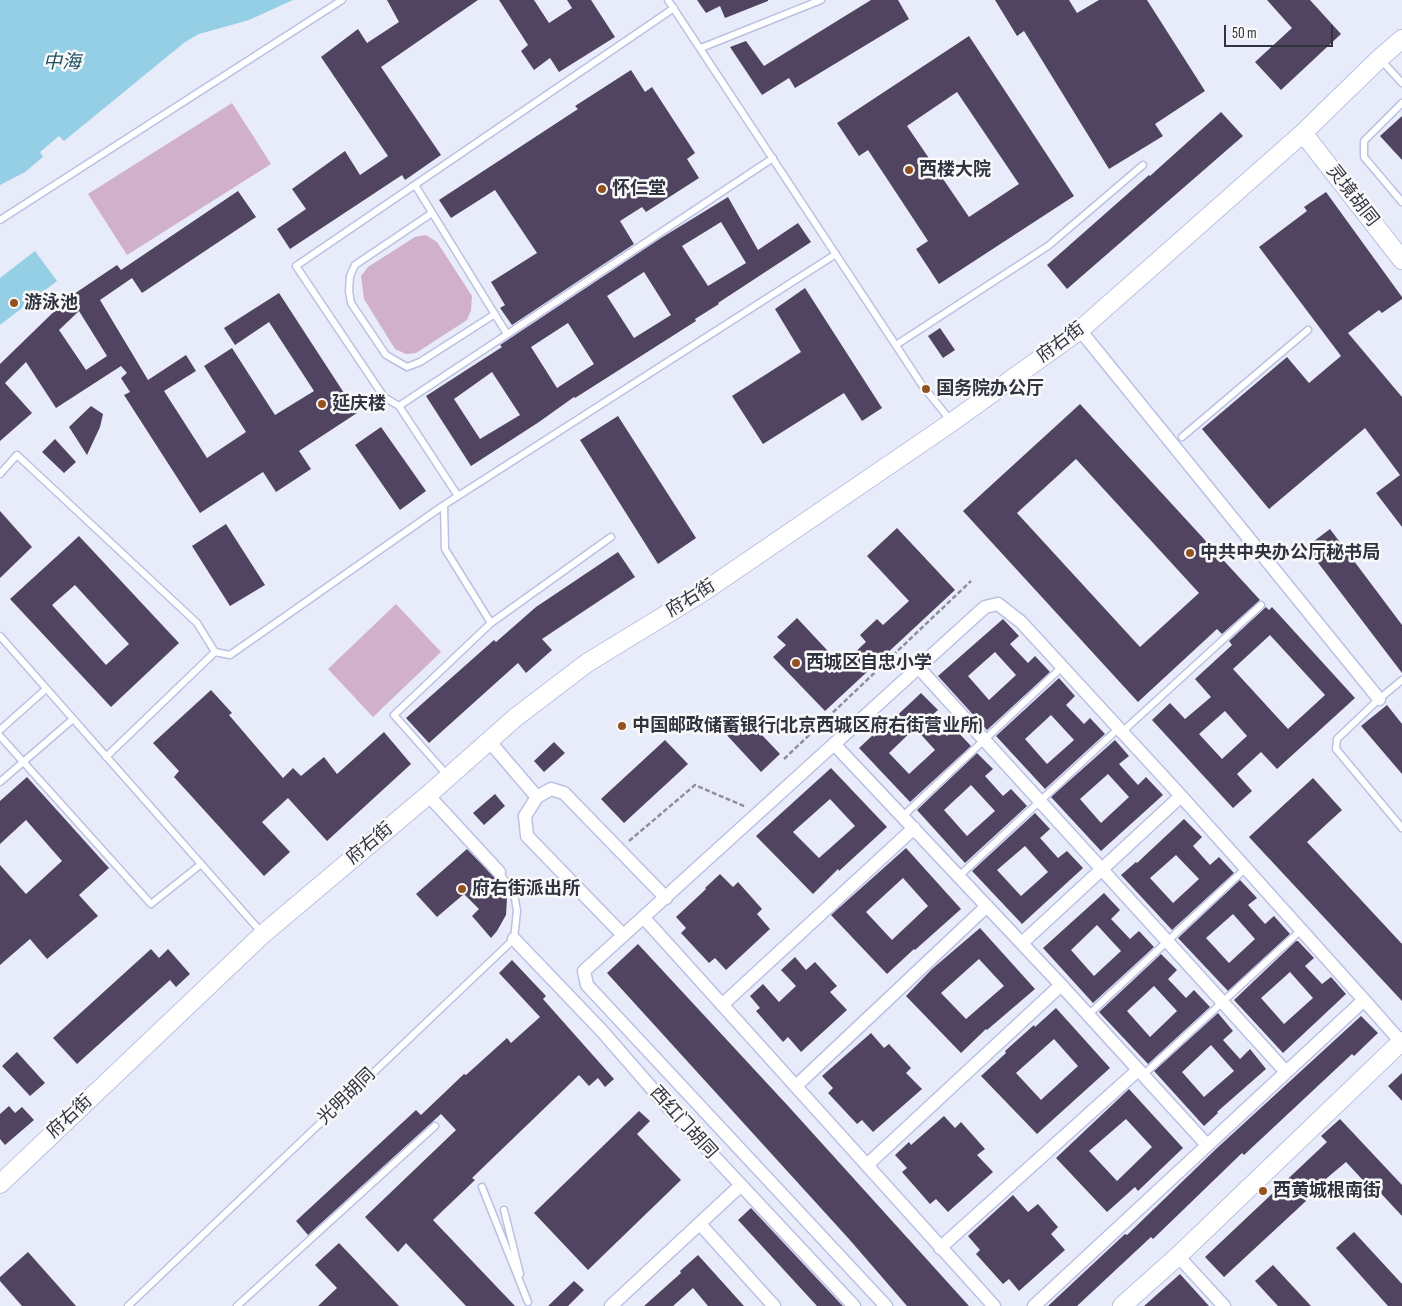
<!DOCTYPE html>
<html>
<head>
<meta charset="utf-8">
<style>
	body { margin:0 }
	#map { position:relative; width:1402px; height:1306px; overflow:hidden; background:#e8ebf9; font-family:"Sofia Sans Condensed",sans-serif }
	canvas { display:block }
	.scale { position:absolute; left:1224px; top:25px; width:109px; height:22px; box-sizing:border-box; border:2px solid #313340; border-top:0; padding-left:6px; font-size:15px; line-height:18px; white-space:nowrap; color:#313340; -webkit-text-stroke:4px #f9f9f9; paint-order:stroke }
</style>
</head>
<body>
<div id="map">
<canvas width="1402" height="1306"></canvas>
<div class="scale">50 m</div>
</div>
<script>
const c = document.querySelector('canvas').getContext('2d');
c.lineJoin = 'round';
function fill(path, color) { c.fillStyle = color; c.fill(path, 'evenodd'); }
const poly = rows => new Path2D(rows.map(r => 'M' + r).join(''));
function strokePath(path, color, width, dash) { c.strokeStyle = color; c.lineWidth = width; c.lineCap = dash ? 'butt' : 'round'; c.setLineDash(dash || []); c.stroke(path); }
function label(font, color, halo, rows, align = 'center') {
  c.font = font + ' "Sofia Sans Condensed","Noto Sans SC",sans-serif'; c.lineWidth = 5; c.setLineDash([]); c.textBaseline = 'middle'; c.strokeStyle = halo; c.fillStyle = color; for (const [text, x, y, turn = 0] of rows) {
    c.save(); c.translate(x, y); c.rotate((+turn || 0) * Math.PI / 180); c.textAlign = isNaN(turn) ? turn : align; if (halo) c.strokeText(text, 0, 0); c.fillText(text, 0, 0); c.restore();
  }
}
fill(poly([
	[232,103,271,164,127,255,88,194],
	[426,235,437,242,472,296,471,310,467,320,416,353,406,354,395,349,364,299,361,276,368,267,415,237],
	[396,604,441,652,373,717,328,669]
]), '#d1b0cc');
fill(poly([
	[0,0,293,0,249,20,199,34,185,42,64,141,59,136,40,152,43,157,25,172,0,185],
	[35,251,57,281,0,325,0,278]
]), '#94cfe5');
fill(poly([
	[387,0,478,0,381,67,441,155,405,180,402,175,290,249,277,229,306,209,292,189,345,151,360,175,388,156,321,57,358,29,367,43,399,22],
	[499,0,534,0,549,23,572,8,567,0,591,0,615,37,559,72,550,58,534,70,521,51,528,45],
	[697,0,768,0,768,1,725,18,720,6,706,13],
	[871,0,898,0,909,19,795,88,789,78,762,95,730,47,746,41,764,66],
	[995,0,1069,0,1077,13,1099,0,1147,0,1205,91,1155,124,1163,136,1109,169,1024,31,1017,36],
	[1267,0,1310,0,1341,34,1281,90,1255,62,1292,28],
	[969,36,1074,196,939,284,916,249,928,241,868,150,859,156,837,123],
	[957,92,1019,184,969,217,907,126],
	[631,70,645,92,652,87,695,153,687,159,699,178,646,212,642,207,620,221,634,244,512,325,500,308,505,305,491,282,537,253,495,190,451,218,439,200,578,109,575,106],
	[1221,112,1243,136,1067,289,1047,265,1149,175,1150,176],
	[1402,116,1402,160,1380,136],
	[238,191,256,217,142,293,132,278,100,300,148,380,186,355,196,371,164,391,207,458,246,432,204,366,232,348,275,415,314,391,269,322,235,345,224,328,279,293,357,413,299,451,311,469,276,492,263,472,200,513,124,395,130,392,121,378,127,373,121,366,56,408,26,362,5,383,32,413,0,441,0,364,68,298,117,265,121,270],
	[79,311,107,356,86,370,59,330],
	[1326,192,1402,297,1402,299,1382,313,1379,310,1348,333,1402,397,1402,527,1376,493,1400,475,1365,428,1269,509,1202,429,1287,357,1309,383,1341,356,1259,247,1307,211,1304,207],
	[728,197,758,250,798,223,811,242,718,303,719,304,695,319,696,321,575,398,574,397,539,422,471,466,426,396,502,347,500,345,661,238],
	[721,222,746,263,708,286,682,246],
	[644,272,671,315,634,338,607,296],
	[568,323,594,364,557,388,531,347],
	[492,372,520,415,480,439,454,399],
	[805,288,882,408,862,421,844,393,763,444,732,396,801,352,775,309],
	[940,328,955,350,943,358,928,336],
	[1080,404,1260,600,1222,634,1217,629,1138,702,963,511],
	[1076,459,1199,593,1140,647,1017,513],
	[91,406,103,414,100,427,87,455,69,427],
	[618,416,696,538,658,564,580,440],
	[381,427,426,491,400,510,355,445],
	[55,439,76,462,64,473,42,452],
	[0,511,32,547,0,578],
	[226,524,265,585,230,606,192,546],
	[897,528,955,590,825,711,773,657,786,645,777,637,797,618,841,665,866,642,860,635,877,619,883,625,909,601,867,556],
	[1330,529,1402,625,1402,673,1306,547],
	[79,536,179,643,111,707,10,599],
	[75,585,129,644,106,665,52,605],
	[618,552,635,577,542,639,552,650,526,673,518,663,429,743,406,718,494,640,496,642,536,607],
	[1266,607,1269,610,1272,607,1355,698,1277,769,1261,752,1237,774,1252,791,1233,808,1152,720,1170,703,1185,719,1211,697,1195,679,1232,645,1229,641],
	[1270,635,1325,695,1288,729,1233,669],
	[1225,711,1247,736,1222,759,1199,734],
	[1003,619,1019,636,1010,644,1028,663,1035,656,1050,672,987,730,938,676],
	[995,652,1016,675,989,700,968,676],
	[1059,678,1075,696,1066,705,1084,724,1090,718,1105,734,1045,789,996,736],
	[1051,715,1074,740,1047,764,1025,739],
	[211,690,232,713,229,715,283,778,293,768,301,776,324,757,337,774,384,732,411,764,327,841,288,798,262,822,290,852,264,876,174,777,179,771,153,743],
	[921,693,938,710,930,717,947,736,955,729,971,746,910,802,859,748,873,735,874,737],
	[915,728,935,750,909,774,889,753],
	[1387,705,1402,724,1402,774,1361,726],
	[741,713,780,754,761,772,723,731],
	[665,740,688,764,624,823,601,799],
	[1115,740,1129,756,1119,764,1138,785,1146,777,1163,795,1101,851,1051,797],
	[1108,774,1129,797,1101,823,1080,799],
	[554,742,565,753,544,772,534,761],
	[977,753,993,769,985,776,1003,796,1011,789,1027,806,965,863,917,810],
	[971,785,995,811,967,836,944,810],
	[831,768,887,827,839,871,838,869,813,894,756,836],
	[830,799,855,826,819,858,793,832],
	[27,777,109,868,79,895,98,916,47,959,30,939,0,965,0,865,26,894,62,861,26,820,0,844,0,801],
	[1313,778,1342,810,1307,842,1402,944,1402,1001,1249,837],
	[495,794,505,806,484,825,473,813],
	[1035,813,1050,829,1040,838,1058,858,1067,851,1083,868,1022,924,972,871],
	[1025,846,1048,872,1021,896,997,870],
	[1184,819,1202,837,1193,846,1210,865,1219,857,1234,873,1172,930,1121,875,1136,862,1137,863],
	[1176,855,1199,879,1173,903,1150,878],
	[906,848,961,909,915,950,914,949,887,974,831,915],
	[903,878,928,906,892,940,866,912],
	[467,849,501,884,507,898,506,915,497,931,491,938,472,916,479,909,464,894,437,917,416,894],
	[720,874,733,887,738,882,762,909,757,914,770,929,726,970,715,958,709,963,681,933,686,928,676,917,706,889,705,888],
	[1240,880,1257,898,1248,905,1265,924,1274,916,1290,934,1228,991,1178,938],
	[1233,914,1255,939,1229,963,1206,938],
	[1104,893,1120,910,1111,919,1130,939,1139,931,1154,947,1093,1003,1043,948],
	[1097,925,1121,951,1094,976,1071,950],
	[980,928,1035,989,987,1030,986,1029,961,1053,906,996,932,969],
	[979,959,1004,986,966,1019,941,993],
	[1296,941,1298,941,1314,958,1305,966,1322,984,1331,977,1346,994,1283,1053,1234,1000],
	[1290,972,1313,998,1284,1024,1261,998],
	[638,944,789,1107,969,1306,907,1306,849,1239,607,973],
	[151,949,159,958,168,949,190,974,176,987,170,980,77,1064,53,1038],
	[1161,954,1177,970,1168,979,1186,998,1194,990,1210,1007,1148,1064,1099,1012],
	[1154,986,1177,1011,1150,1037,1127,1011],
	[795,957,806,970,815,962,837,986,830,992,847,1010,801,1052,788,1037,783,1042,756,1011,760,1008,750,996,763,984,779,1002,796,986,781,970],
	[512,960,546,996,543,999,614,1079,605,1087,598,1078,589,1086,579,1075,472,1178,475,1180,433,1220,515,1306,466,1306,406,1243,398,1252,365,1217,456,1130,441,1114,308,1235,296,1221,416,1110,421,1115,464,1074,466,1075,507,1038,511,1043,540,1017,499,973],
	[1056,1008,1110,1068,1037,1134,981,1076,1006,1053,1005,1051,1034,1025,1035,1027],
	[1054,1039,1078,1066,1041,1100,1016,1073],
	[1218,1013,1233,1031,1223,1040,1240,1059,1250,1049,1266,1069,1217,1112,1218,1113,1204,1126,1154,1071],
	[1211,1045,1234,1071,1204,1097,1182,1072],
	[1361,1016,1378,1033,1354,1056,1352,1054,1244,1155,1242,1153,1153,1239,1151,1237,1077,1306,1048,1306,1125,1234,1127,1235,1216,1149],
	[871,1033,884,1048,889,1044,911,1068,906,1073,922,1089,873,1132,862,1120,857,1124,828,1093,833,1088,822,1076],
	[17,1052,45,1083,30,1096,2,1066],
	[1402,1073,1402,1101,1388,1086],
	[1129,1089,1183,1148,1138,1191,1135,1187,1107,1212,1056,1158],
	[1126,1119,1152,1147,1117,1181,1089,1151],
	[9,1106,15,1113,22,1107,34,1120,5,1145,0,1139,0,1114],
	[639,1111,650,1121,637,1134,681,1180,588,1270,534,1213],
	[944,1116,955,1128,961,1122,985,1149,977,1155,993,1172,948,1212,936,1199,930,1204,902,1172,907,1168,895,1155,909,1142,911,1145],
	[1340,1119,1402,1185,1402,1216,1376,1188,1373,1191,1346,1162,1303,1198,1306,1201,1224,1277,1205,1257,1327,1142,1321,1136],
	[1013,1195,1028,1212,1038,1204,1058,1227,1051,1234,1065,1250,1019,1291,1009,1279,1003,1284,976,1254,980,1250,968,1236],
	[751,1208,839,1302,843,1306,817,1306,738,1220],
	[1354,1232,1402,1284,1402,1306,1388,1306,1336,1248],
	[339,1243,399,1306,318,1306,337,1288,315,1265],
	[28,1252,76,1306,22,1306,0,1281,0,1277],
	[698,1255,744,1306,708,1306,693,1288,673,1306,644,1306,681,1273,680,1271],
	[1273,1265,1311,1306,1278,1306,1255,1281],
	[1180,1274,1209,1306,1144,1306],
	[574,1281,584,1290,568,1306,548,1306]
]), '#504460');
const service = poly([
	[668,0,922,385,951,421],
	[701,48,821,0],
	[1381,60,1402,83],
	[1402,103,1364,141,1364,157,1402,202],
	[415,185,507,334],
	[432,213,355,265,350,276,349,291,351,303,386,355,407,367,420,362,495,314],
	[0,220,342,0],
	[896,345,1048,246,1143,165],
	[399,406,773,158],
	[1182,437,1308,330],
	[0,474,17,455,197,623,215,652,106,757],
	[458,496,399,406,384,397,296,266,674,8],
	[444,505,445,549,491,623,394,715,448,776],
	[491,623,611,537],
	[0,636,262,933],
	[215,652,230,655,444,505,836,254],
	[1402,680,1379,699,1337,739,1336,749,1402,828],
	[0,730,46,689],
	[1122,732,1261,605],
	[0,736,151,904,200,865],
	[0,782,73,719],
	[902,817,1062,667],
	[959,876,1119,728],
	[1088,1015,1246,868],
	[1143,1075,1301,930],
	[482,1187,528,1302],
	[504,1210,520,1274],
	[128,1306,514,939,517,911,514,893,499,872],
	[237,1306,435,1126]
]);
const minor = poly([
	[1080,330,1379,699],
	[918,667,1286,1072],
	[489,741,537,797,525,816,527,836,623,935],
	[834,744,1061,985,1207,1145],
	[428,795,499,872],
	[537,797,551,789,564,793,666,898],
	[644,918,994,1306],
	[514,939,602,1031,668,1107,854,1306],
	[1022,943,1181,796],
	[1364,1000,1401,1042],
	[722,1005,914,828],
	[796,1086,987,906],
	[867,1165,1061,985],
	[700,1224,774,1306],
	[940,1248,1138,1070],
	[1178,1256,1224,1306],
	[611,1306,741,1185],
	[886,1306,587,985,584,971,985,607,998,604,1021,622,1181,796,1364,1000,1034,1306]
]);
const secondary = poly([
	[1303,133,1402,260],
	[0,1184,263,934,428,795,516,717,587,663,703,592,952,422,1080,330,1303,133,1380,58,1402,39],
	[1122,1306,1178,1256,1402,1041]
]);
strokePath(service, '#bbc1e3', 9);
strokePath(minor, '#bbc1e3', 15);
strokePath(secondary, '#bbc1e3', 20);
strokePath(poly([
	[784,759,971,581],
	[629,841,695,785,746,807]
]), '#8d8f9d', 2.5, [5, 2.5]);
strokePath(service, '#fff', 6);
strokePath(minor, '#fff', 12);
strokePath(secondary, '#fff', 18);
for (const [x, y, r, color] of [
	[909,170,5,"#955221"],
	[602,189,5,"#955221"],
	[14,303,5,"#955221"],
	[926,389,5,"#955221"],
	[322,404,5,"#955221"],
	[1190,553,5,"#955221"],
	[796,663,5,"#955221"],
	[622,726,5,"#955221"],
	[462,889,5,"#955221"],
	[1263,1191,5,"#955221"]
]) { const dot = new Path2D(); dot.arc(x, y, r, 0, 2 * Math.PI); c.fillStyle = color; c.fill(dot); strokePath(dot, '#f9f9f9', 2); }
label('bold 18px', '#313340', '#f9f9f9', [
	["西楼大院",919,170],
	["怀仁堂",612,189],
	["游泳池",24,303],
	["国务院办公厅",936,389],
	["延庆楼",332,404],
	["中共中央办公厅秘书局",1200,553],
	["西城区自忠小学",806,663],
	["中国邮政储蓄银行(北京西城区府右街营业所)",632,726],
	["府右街派出所",472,889],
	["西黄城根南街",1273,1191]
], 'left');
label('18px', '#313340', '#f9f9f9', [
	["灵境胡同",1352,196,52],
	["府右街",1061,343,-37],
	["府右街",691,599,-32],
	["府右街",370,844,-40],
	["光明胡同",347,1097,-44],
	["府右街",70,1117,-43],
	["西红门胡同",683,1123,48]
]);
label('italic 19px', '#1f5061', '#f9f9f9', [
	["中海",62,63]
]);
</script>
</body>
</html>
